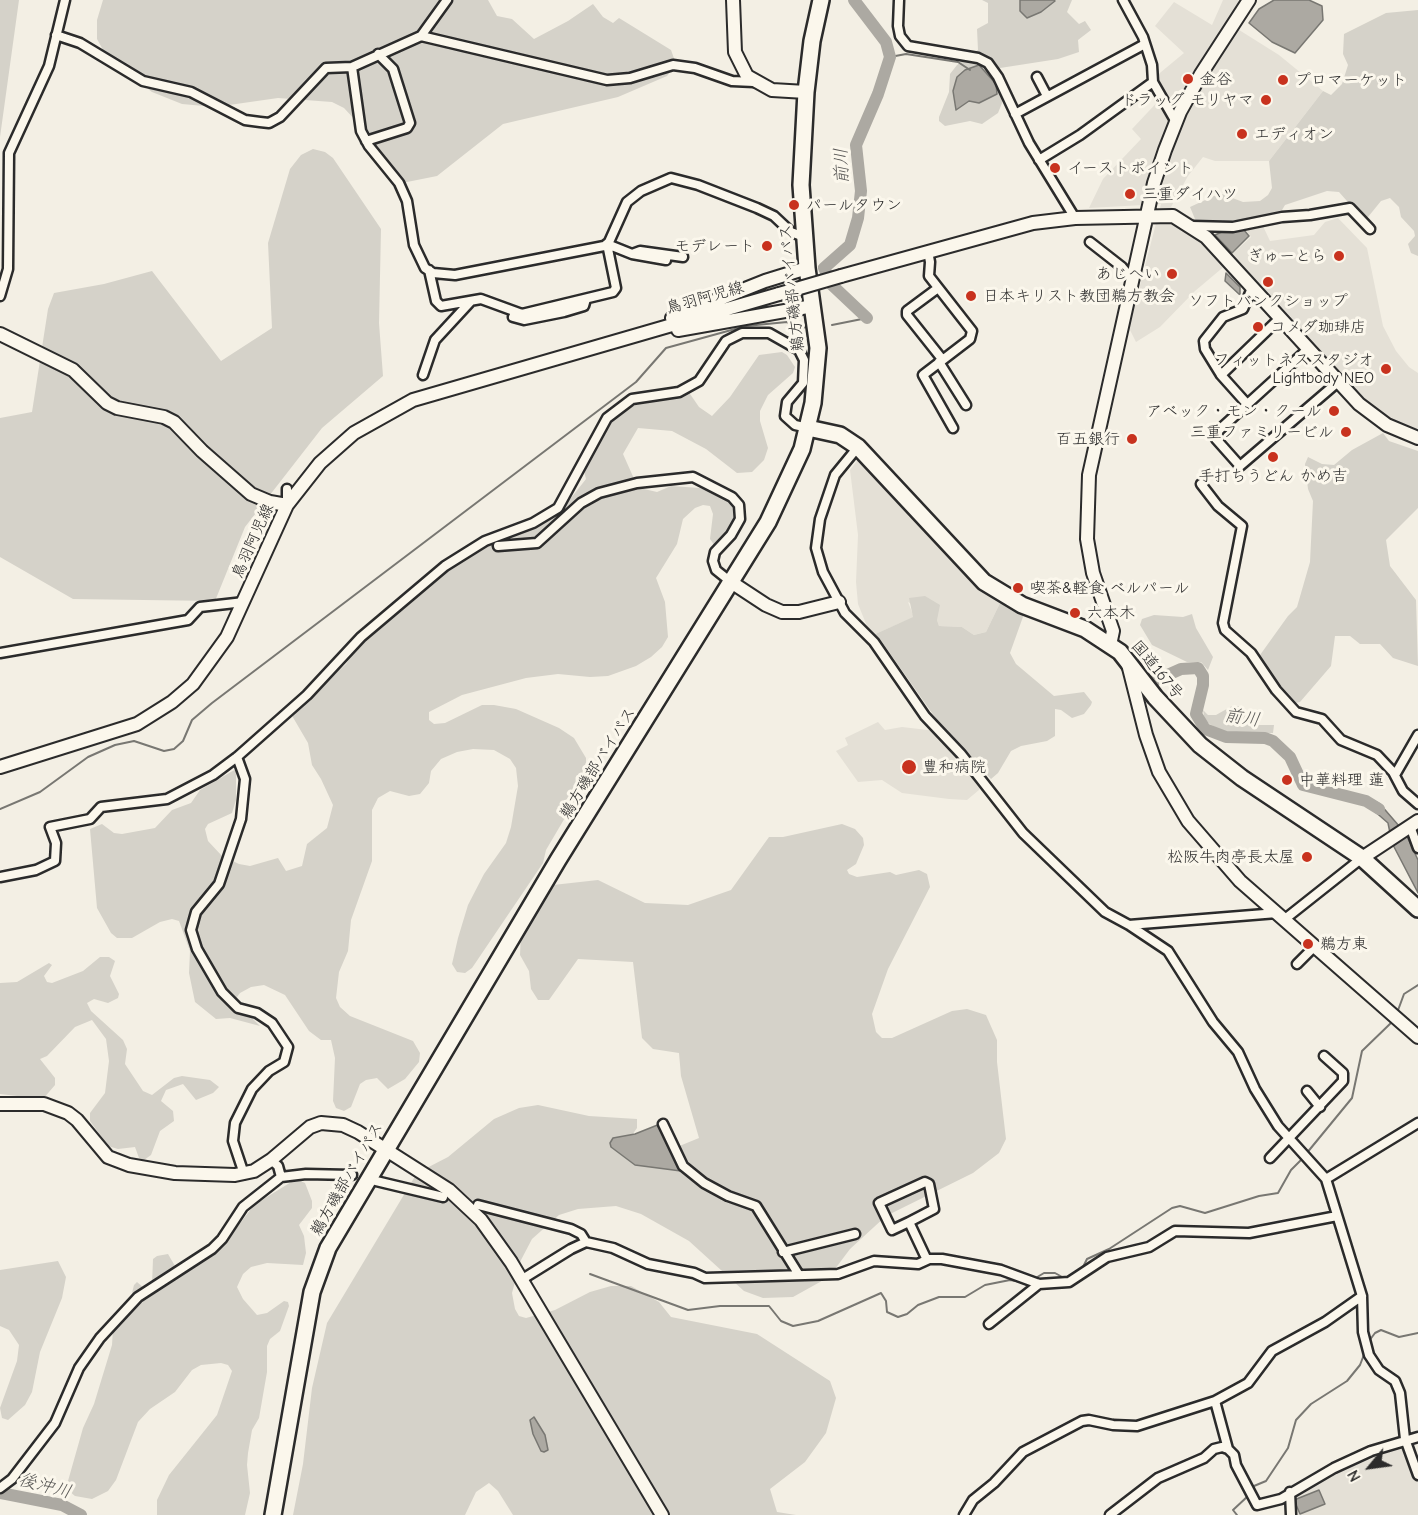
<!DOCTYPE html>
<html>
<head>
<meta charset="utf-8">
<style>
	body { margin:0 }
	#map { position:relative; width:1418px; height:1515px; overflow:hidden; background:#f3efe4; font-family:"Comic Neue",sans-serif }
	canvas { display:block }
	.north { position:absolute; left:1340px; top:1437px; width:60px; height:60px; -webkit-text-stroke:4px #fbf7ec; paint-order:stroke; rotate:241deg; font-size:16px; font-weight:700; line-height:24px; text-align:center; color:#2b2b2b }
	.north::after { content:''; display:block; margin:auto; width:21px; height:27px; background:#2b2b2b; clip-path:polygon(50% 0,100% 100%,50% 72%,0 100%) }
</style>
</head>
<body>
<div id="map">
<canvas width="1418" height="1515"></canvas>
<div class="north">N</div>
</div>
<script>
const c = document.querySelector('canvas').getContext('2d');
c.lineJoin = 'round';
function fill(path, color) { c.fillStyle = color; c.fill(path, 'evenodd'); }
const poly = rows => new Path2D(rows.map(r => 'M' + r).join(''));
function strokePath(path, color, width, dash) { c.strokeStyle = color; c.lineWidth = width; c.lineCap = dash ? 'butt' : 'round'; c.setLineDash(dash || []); c.stroke(path); }
function label(font, color, halo, rows, align = 'center') {
  c.font = font + ' "Comic Neue","Klee One",sans-serif'; c.lineWidth = 6; c.setLineDash([]); c.textBaseline = 'middle'; c.strokeStyle = halo; c.fillStyle = color; for (const [text, x, y, turn = 0] of rows) {
    c.save(); c.translate(x, y); c.rotate((+turn || 0) * Math.PI / 180); c.textAlign = isNaN(turn) ? turn : align; if (halo) c.strokeText(text, 0, 0); c.fillText(text, 0, 0); c.restore();
  }
}
fill(poly([
	[1223,0,1254,0,1236,28,1279,55,1323,91,1269,161,1215,161,1203,157,1188,176,1171,207,1195,219,1230,256,1251,237,1245,229,1262,224,1270,241,1314,235,1325,222,1338,218,1367,248,1383,326,1396,351,1409,367,1418,373,1418,431,1394,422,1362,400,1233,259,1195,291,1160,327,1136,342,1129,328,1161,204,1089,208,1103,179,1141,139,1132,129,1163,96,1155,77,1184,53,1155,26,1174,2,1212,25],
	[860,457,963,574,1000,603,986,632,974,635,962,627,939,626,937,620,908,602,914,617,871,636,858,604,856,582,858,535,850,470],
	[878,722,885,730,902,727,936,731,982,784,979,790,967,800,949,799,902,793,882,780,858,782,836,751,848,745,845,738],
	[1405,1444,1418,1478,1418,1515,1293,1515,1292,1499,1298,1494,1366,1456]
]), '#e4e0d6');
fill(poly([
	[0,0,19,0,0,137],
	[103,0,488,0,497,16,512,19,534,39,568,21,593,4,603,17,613,23,619,18,671,50,676,64,667,76,618,97,503,124,437,176,402,183,391,180,386,176,357,122,344,108,332,102,278,98,215,107,182,104,152,92,107,57,97,39,97,20],
	[982,0,1072,0,1067,12,1079,24,1085,21,1091,30,1078,40,1079,52,1058,59,1000,68,1002,103,998,113,982,124,970,121,945,126,939,121,939,117,949,92,950,74,957,65,978,50,977,29,988,23,988,3],
	[1418,10,1418,256,1411,253,1408,244,1415,236,1414,231,1401,217,1399,207,1390,198,1381,201,1368,217,1362,218,1339,192,1327,191,1285,205,1282,210,1262,224,1245,229,1224,231,1218,228,1210,232,1195,219,1190,207,1214,196,1222,194,1243,202,1260,201,1268,195,1272,188,1269,161,1323,91,1331,95,1342,84,1348,65,1343,54,1344,34,1386,13],
	[313,149,325,152,333,158,381,229,379,323,383,376,322,428,245,527,215,601,73,599,0,557,0,418,32,412,48,309,54,293,104,284,152,271,221,361,272,328,268,243,290,169,301,155],
	[782,352,787,355,795,367,793,373,768,395,760,411,760,421,768,448,764,460,752,472,737,473,706,449,672,431,638,428,623,454,635,481,644,489,657,492,671,486,700,488,729,498,735,504,736,512,726,545,717,549,710,539,713,514,710,506,703,505,695,508,683,519,677,544,656,578,665,602,668,637,662,647,651,657,636,666,608,676,590,677,558,674,526,678,462,695,429,712,429,720,434,724,445,723,482,705,494,705,516,709,559,728,574,738,586,758,586,782,546,850,543,863,472,968,465,973,457,972,452,964,458,938,468,905,484,874,506,843,511,827,518,786,516,768,510,759,494,750,473,749,457,752,441,759,431,771,429,783,420,794,409,796,390,791,378,798,372,810,372,861,351,920,348,951,339,972,336,998,340,1007,350,1016,413,1041,420,1053,419,1062,405,1079,388,1089,377,1078,366,1080,360,1084,351,1107,344,1111,336,1108,333,1101,335,1058,331,1040,321,1040,309,1031,285,995,264,985,251,987,240,993,237,997,240,1006,260,1026,230,1018,216,1019,195,1002,189,973,190,951,179,921,172,919,160,922,132,938,117,938,111,933,97,908,90,829,102,824,114,833,122,834,155,828,172,810,191,803,200,790,236,769,236,800,232,813,208,824,205,829,208,841,222,856,239,864,250,866,278,858,286,871,302,866,307,844,327,828,333,805,321,779,312,765,308,743,291,714,346,664,365,636,465,556,496,540,535,527,560,512,586,479,583,467,608,422,633,401,688,391,699,407,712,416,730,397,759,355],
	[1383,433,1389,441,1418,451,1418,508,1386,540,1390,566,1416,600,1418,666,1393,658,1380,644,1360,644,1350,636,1335,636,1331,666,1300,702,1291,704,1255,662,1288,616,1297,607,1310,562,1313,501,1308,489,1305,464,1308,457,1322,464,1334,465,1352,450],
	[925,596,940,605,937,620,939,626,962,627,974,635,986,632,1000,603,1024,614,1010,653,1016,664,1054,696,1084,692,1092,702,1091,705,1084,714,1072,718,1061,710,1055,709,1055,736,1047,741,1021,746,1011,751,998,773,991,779,939,723,882,642,871,636,913,617,909,598],
	[1192,614,1196,628,1213,657,1208,670,1201,662,1187,662,1152,645,1140,625,1142,619,1154,615,1183,617],
	[1232,706,1238,706,1247,711,1251,725,1274,725,1273,733,1224,733,1205,721,1203,710,1208,715,1216,715],
	[842,824,855,829,863,838,864,845,856,864,847,870,849,874,857,877,890,872,896,875,919,870,927,874,930,887,888,969,872,1014,876,1032,882,1038,892,1038,952,1011,967,1009,986,1015,997,1040,997,1062,1006,1139,999,1153,973,1173,886,1216,850,1249,829,1277,793,1297,763,1298,744,1291,689,1241,641,1214,616,1206,578,1209,559,1215,532,1239,521,1260,512,1293,515,1309,519,1316,526,1318,555,1310,590,1292,611,1286,631,1286,659,1302,671,1317,757,1334,830,1381,836,1398,826,1433,805,1462,770,1489,777,1512,796,1515,513,1515,498,1491,489,1483,476,1492,465,1515,293,1515,303,1464,312,1388,327,1323,417,1173,448,1157,494,1119,519,1108,538,1105,589,1116,637,1119,637,1128,630,1138,677,1147,699,1138,681,1076,679,1053,653,1049,642,1038,633,962,578,959,549,1000,538,1000,531,989,529,971,520,955,521,933,553,885,598,880,645,903,688,905,731,890,769,837,783,837],
	[100,957,109,957,115,961,110,976,119,994,118,998,108,1003,94,999,87,1003,91,1011,123,1040,127,1049,125,1064,143,1091,152,1095,174,1078,182,1076,210,1080,219,1087,213,1093,196,1100,183,1084,166,1090,161,1101,173,1111,174,1121,160,1131,151,1155,144,1160,139,1158,135,1147,118,1149,108,1146,90,1121,90,1113,105,1093,109,1061,106,1039,92,1020,75,1027,47,1056,40,1059,55,1078,55,1085,43,1099,0,1094,0,983,17,982,49,963,52,965,44,976,47,982,52,983,83,971],
	[296,1179,305,1183,312,1201,312,1208,299,1225,304,1236,306,1253,303,1265,267,1263,251,1267,243,1274,237,1287,243,1299,257,1315,267,1313,284,1301,288,1302,289,1306,280,1331,270,1339,267,1346,267,1372,259,1418,252,1430,248,1453,247,1465,250,1493,245,1515,157,1515,157,1500,169,1475,217,1415,232,1371,228,1365,221,1363,201,1365,192,1370,175,1392,150,1409,138,1422,116,1480,108,1491,92,1499,75,1496,69,1491,68,1481,83,1428,94,1404,112,1345,113,1329,130,1301,134,1285,137,1282,145,1289,152,1285,153,1259,157,1256,168,1254,175,1266,182,1270,222,1247,254,1205],
	[58,1261,66,1277,62,1298,40,1352,32,1392,25,1405,8,1420,2,1418,0,1408,17,1361,19,1345,9,1330,0,1326,0,1270]
]), '#d5d2c9');
const water = poly([
	[1020,0,1054,0,1055,1,1041,12,1027,18,1020,11,1020,0],
	[1274,0,1309,0,1322,6,1323,20,1295,53,1272,42,1249,23,1259,9,1274,0],
	[979,65,996,84,997,94,979,103,969,101,956,110,953,91,957,77,965,70,979,65],
	[1244,230,1249,236,1232,253,1215,235,1224,231,1244,230],
	[1226,273,1240,287,1240,295,1225,281,1226,273],
	[1368,798,1380,804,1406,834,1418,860,1418,893,1392,843,1388,823,1365,803,1368,798],
	[660,1124,681,1171,635,1165,611,1147,610,1143,613,1138,635,1134,660,1124],
	[534,1417,545,1435,548,1450,544,1452,541,1451,533,1434,530,1420,534,1417],
	[1319,1490,1325,1504,1300,1514,1294,1500,1319,1490]
]);
fill(water, '#aca9a2');
strokePath(water, '#787772', 1.5);
strokePath(poly([
	[890,57,906,54,958,62,970,70],
	[832,325,867,318],
	[0,809,40,792,88,757,115,745,134,741,164,751,174,749,183,741,192,720,212,703,636,382,666,348,746,326,787,322,798,328,808,327],
	[1397,1013,1404,994,1418,985],
	[1306,1154,1352,1098,1362,1051,1393,1021],
	[1082,1269,1087,1259,1109,1249,1172,1208,1180,1206,1205,1213,1259,1196,1278,1193,1291,1170,1302,1159],
	[590,1274,688,1310,720,1306,769,1306,781,1321,793,1326,818,1321,881,1293,886,1301,887,1312,898,1317,907,1314,918,1305,939,1297,965,1297,985,1285,1010,1280,1028,1283],
	[1034,1279,1044,1273,1055,1273,1064,1278],
	[1369,1341,1375,1333,1381,1330,1399,1337,1418,1333],
	[1254,1486,1266,1481,1288,1448,1296,1420,1311,1404,1347,1381,1360,1365,1365,1352],
	[1237,1515,1233,1510,1248,1496]
]), '#787772', 2);
strokePath(poly([
	[854,0,886,42,890,57,878,94,856,145,861,191,858,218,850,245,824,268,832,285,867,318],
	[1154,681,1181,669,1198,668,1203,676,1203,685,1196,714,1205,729,1226,737,1265,738,1273,741,1290,757,1303,785,1366,801,1379,809],
	[0,1493,62,1505,81,1515]
]), '#aca9a2', 12);
const street = poly([
	[899,0,898,26,900,36,908,46,978,58,988,63,998,77,1029,143,1075,218],
	[1123,0,1143,37,1152,65,1153,82,1176,122],
	[56,35,80,43,143,81,191,92,245,120,260,122,269,123,280,117,326,68,352,67,421,36,607,80,630,78,673,65,695,68,732,81,754,82],
	[421,36,447,0],
	[352,67,361,131,369,146,399,183,407,201,414,245,425,268,433,273,455,275,604,246,609,242,627,202,641,191,671,178,698,185,757,208,774,216,791,232,804,237],
	[1037,77,1047,96],
	[1015,114,1145,44],
	[366,141,407,128,410,123,393,69,378,54],
	[1039,160,1080,135,1153,82],
	[1192,226,1233,227,1282,217,1310,215,1350,208,1370,229],
	[1090,242,1122,267,1133,280],
	[928,251,930,262,929,276,972,331,970,339,923,375,953,428],
	[632,254,666,260],
	[429,270,436,301,441,306,481,299,522,314,613,292,616,288,607,244,632,254,640,251,683,257],
	[938,288,907,311,907,315,942,359],
	[0,296,8,269,9,153,49,66,65,0],
	[513,317,524,320,564,312,584,306,586,299],
	[1308,349,1219,430,1216,439,1240,466,1338,382],
	[939,362,966,405],
	[423,375,435,340,471,301],
	[1221,375,1280,318],
	[1247,404,1221,375,1205,349,1204,341,1223,317,1243,309,1252,288],
	[858,447,835,475,820,519,816,548,823,572,845,613,874,642,925,716,961,754,1023,833,1105,912,1129,925,1277,913],
	[1201,484,1218,506,1242,526,1223,623,1225,630,1251,653,1276,690,1296,712,1322,719,1341,740,1377,755,1393,772,1403,791,1418,804],
	[287,504,287,489],
	[498,546,537,543,581,503,599,493,637,483,693,477,732,497,739,505,740,519,731,535,715,552,713,561,716,570,731,582],
	[0,653,188,620,200,607,244,602],
	[237,757,245,779,241,819,219,884,196,912,191,930,197,949,222,992,238,1008,257,1013,272,1023,288,1047,284,1062,269,1071,252,1089,235,1123,233,1141,244,1174],
	[1395,775,1418,735],
	[1410,826,1418,848],
	[0,877,36,870,55,861,56,843,50,827,90,819,101,807,167,799,213,775,237,757,307,695,361,637,445,566,485,541,533,523,558,508,607,418,632,399,679,392,699,381,726,341,742,333,769,333,799,350,804,360,803,383,787,402,785,416,795,425,808,428],
	[1285,919,1362,858],
	[1129,925,1168,951,1213,1022,1238,1052,1255,1089,1278,1126,1326,1179,1362,1296,1363,1332,1369,1355,1379,1370,1395,1381,1400,1393,1405,1439,1418,1475],
	[1297,964,1315,946],
	[1307,1091,1320,1107],
	[663,1124,683,1166,704,1183,728,1196,756,1206,799,1275],
	[1270,1158,1343,1081,1343,1073,1324,1056],
	[271,1160,278,1166,281,1177],
	[1326,1179,1418,1123],
	[376,1181,443,1197],
	[478,1205,571,1229,581,1234,586,1242,613,1248,648,1264,694,1273,705,1278,838,1274,874,1261,918,1264,929,1259,942,1259,1001,1270,1039,1284,1069,1282,1107,1257,1149,1247,1175,1231,1249,1233,1337,1216],
	[909,1222,892,1230,879,1203,925,1182,929,1184,934,1209,909,1222,927,1260],
	[783,1252,855,1234],
	[521,1280,571,1249,586,1242],
	[989,1324,1039,1284],
	[1215,1401,1228,1449,1234,1455,1236,1465,1257,1505,1281,1499,1334,1468,1371,1451,1418,1437],
	[0,1488,12,1479,55,1423,79,1368,100,1338,138,1297,212,1249,222,1239,243,1207,281,1177,306,1174,352,1175],
	[1290,1492,1291,1515],
	[964,1515,973,1500,994,1483,1023,1452,1082,1421,1089,1420,1113,1425,1137,1426,1215,1401,1248,1383,1272,1351,1325,1322,1362,1296],
	[1110,1515,1158,1478,1204,1458,1214,1449,1222,1447,1228,1449]
]);
const secondary = poly([
	[733,0,735,52,747,76,772,90,806,92],
	[841,276,1033,223,1075,218,1173,216,1206,237,1359,404,1387,425,1418,438],
	[672,318,765,281,807,268],
	[678,330,813,306],
	[0,334,73,370,107,403,117,408,164,417,174,422,202,451,251,494,270,502,287,505],
	[731,582,766,605,782,612,799,612,839,602],
	[1110,645,1113,631,1093,573,1087,539,1089,475,1154,183,1165,150,1180,112,1201,74,1249,0],
	[1128,664,1146,735,1159,772,1188,821,1240,881,1418,1037],
	[0,767,137,724,172,702,193,684,227,637,287,505,320,463,354,433,413,400,779,294],
	[1362,858,1418,821],
	[0,1104,44,1104,68,1113,77,1120,108,1157,129,1165,175,1173,235,1175,254,1171,271,1160,310,1127,321,1123,343,1125,358,1132,449,1190,481,1220,511,1262,662,1515]
]);
const highway = poly([
	[808,428,840,435,858,447,984,582,1022,605,1085,629,1120,652,1155,697,1200,745,1242,778,1362,858,1418,909],
	[273,1515,312,1292,328,1248,558,860,768,522,802,449,813,403,818,348,807,268,801,185,806,92,812,41,821,0]
]);
strokePath(street, '#2b2b2b', 13);
strokePath(secondary, '#2b2b2b', 16);
strokePath(highway, '#2b2b2b', 20);
strokePath(street, '#fbf7ec', 8);
strokePath(secondary, '#fbf7ec', 12);
strokePath(highway, '#fbf7ec', 15);
const secondaryBridge = poly([
	[779,294,841,276]
]);
strokePath(secondaryBridge, '#2b2b2b', 16, []);
strokePath(secondaryBridge, '#fbf7ec', 12);
for (const [x, y, r, color] of [
	[1188,79,6,"#c8321e"],
	[1283,80,6,"#c8321e"],
	[1266,100,6,"#c8321e"],
	[1242,134,6,"#c8321e"],
	[1055,168,6,"#c8321e"],
	[1130,194,6,"#c8321e"],
	[794,205,6,"#c8321e"],
	[767,246,6,"#c8321e"],
	[1339,256,6,"#c8321e"],
	[1172,274,6,"#c8321e"],
	[1268,282,6,"#c8321e"],
	[971,296,6,"#c8321e"],
	[1258,327,6,"#c8321e"],
	[1386,369,6,"#c8321e"],
	[1334,411,6,"#c8321e"],
	[1346,432,6,"#c8321e"],
	[1132,439,6,"#c8321e"],
	[1273,457,6,"#c8321e"],
	[1018,588,6,"#c8321e"],
	[1075,613,6,"#c8321e"],
	[909,767,8,"#c8321e"],
	[1287,780,6,"#c8321e"],
	[1307,857,6,"#c8321e"],
	[1308,944,6,"#c8321e"]
]) { const dot = new Path2D(); dot.arc(x, y, r, 0, 2 * Math.PI); c.fillStyle = color; c.fill(dot); strokePath(dot, '#fbf7ec', 2); }
label('16px', '#2b2b2b', '#fbf7ec', [
	["金谷",1200,79],
	["プロマーケット",1295,80],
	["ドラッグ モリヤマ",1254,100,"right"],
	["エディオン",1254,134],
	["イーストポイント",1067,168],
	["三重ダイハツ",1142,194],
	["パールタウン",806,205],
	["モデレート",755,246,"right"],
	["ぎゅーとら",1327,256,"right"],
	["あじへい",1160,274,"right"],
	["日本キリスト教団鵜方教会",983,296],
	["ソフトバンクショップ",1268,301,"center"],
	["コメダ珈琲店",1270,327],
	["フィットネススタジオ",1374,360,"right"],
	["Lightbody NEO",1374,378,"right"],
	["アベック・モン・クール",1322,411,"right"],
	["三重ファミリービル",1334,432,"right"],
	["百五銀行",1120,439,"right"],
	["手打ちうどん かめ吉",1273,476,"center"],
	["喫茶&軽食 ベルパール",1030,588],
	["六本木",1087,613],
	["豊和病院",922,767],
	["中華料理 蓮",1299,780],
	["松阪牛肉亭長太屋",1295,857,"right"],
	["鵜方東",1320,944]
], 'left');
label('16px', '#2b2b2b', '#fbf7ec', [
	["鵜方磯部バイパス",792,288,-96],
	["鳥羽阿児線",705,298,-16],
	["鳥羽阿児線",253,541,-66],
	["国道167号",1157,670,50],
	["鵜方磯部バイパス",598,763,-58],
	["鵜方磯部バイパス",347,1179,-60]
]);
label('italic 18px', '#585755', '#fbf7ec', [
	["前川",842,166,-92],
	["前川",1242,718,9],
	["後沖川",45,1486,15]
]);
</script>
</body>
</html>
